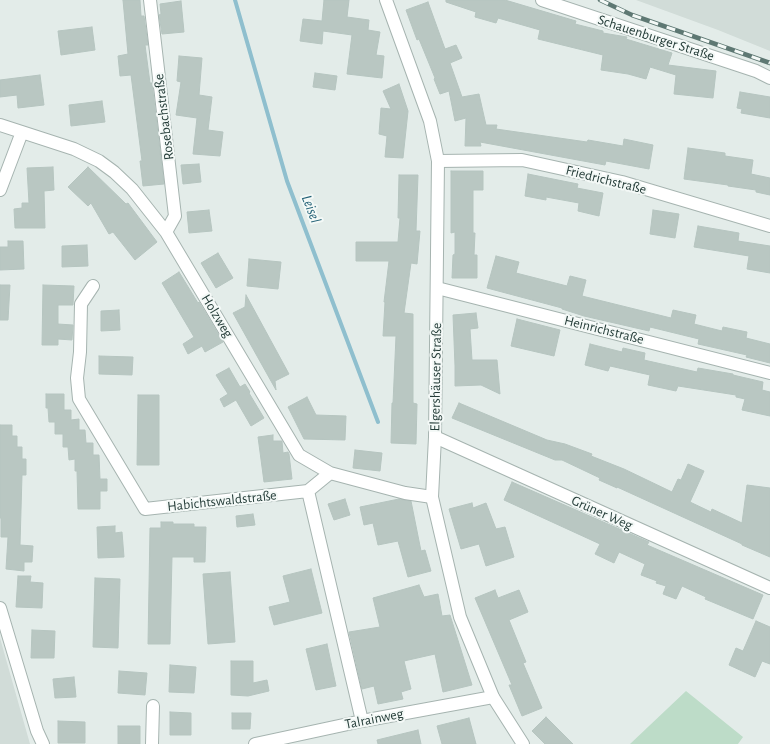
<!DOCTYPE html>
<html>
<head>
<meta charset="utf-8">
<style>
	body { margin:0 }
	canvas { display:block; background:#e3ece9 }
</style>
</head>
<body>
<canvas width="770" height="744"></canvas>
<script>
const c = document.querySelector('canvas').getContext('2d');
c.lineJoin = 'round';
function fill(path, color) { c.fillStyle = color; c.fill(path, 'evenodd'); }
const poly = rows => new Path2D(rows.map(r => 'M' + r).join(''));
function strokePath(path, color, width, dash) { c.strokeStyle = color; c.lineWidth = width; c.lineCap = dash ? 'butt' : 'round'; c.setLineDash(dash || []); c.stroke(path); }
function label(font, color, halo, rows, align = 'center') {
  c.font = font + ' "Alegreya Sans",sans-serif'; c.lineWidth = 4; c.setLineDash([]); c.textBaseline = 'middle'; c.strokeStyle = halo; c.fillStyle = color; for (const [text, x, y, turn = 0] of rows) {
    c.save(); c.translate(x, y); c.rotate((+turn || 0) * Math.PI / 180); c.textAlign = isNaN(turn) ? turn : align; if (halo) c.strokeText(text, 0, 0); c.fillText(text, 0, 0); c.restore();
  }
}
fill(poly([
	[636,0,770,0,770,51,718,30],
	[0,638,30,744,0,744]
]), '#d1dcd8');
fill(poly([
	[686,691,743,737,738,744,630,744]
]), '#bddcc8');
strokePath(poly([
	[235,0,287,181,378,422]
]), '#8fbfce', 4);
const building = poly([
	[123,0,140,0,141,16,144,16,148,45,145,45,150,83,152,83,164,184,143,186,140,161,142,161,131,75,120,76,118,56,128,54,123,0],
	[324,0,349,0,347,17,369,20,368,30,380,32,376,55,384,56,382,78,347,74,352,35,323,31,322,44,300,41,303,19,322,21,324,0],
	[446,0,505,0,576,21,575,24,603,31,603,33,627,37,626,39,672,53,668,65,716,71,713,98,674,94,676,75,650,67,646,79,628,74,601,70,603,55,538,39,540,30,498,18,496,23,475,17,476,12,446,2,446,0],
	[181,1,184,32,162,34,159,15,161,14,160,4,181,1],
	[428,2,445,49,456,45,462,58,450,63,462,97,479,94,486,125,497,125,496,129,587,142,588,140,623,146,624,139,653,145,649,169,606,161,605,165,480,142,481,146,465,146,466,118,455,121,449,91,440,94,434,79,435,78,419,39,417,40,406,10,428,2],
	[92,27,95,50,61,55,58,31,92,27],
	[179,56,202,58,199,95,212,97,208,130,223,132,220,156,193,154,197,118,176,115,181,82,177,81,179,56],
	[315,73,337,76,335,90,313,87,315,73],
	[40,75,44,105,18,108,17,95,0,97,0,80,40,75],
	[399,84,408,111,403,158,385,157,387,136,379,134,381,108,391,109,383,91,399,84],
	[740,92,770,97,770,118,741,113,742,109,737,108,740,92],
	[102,101,105,122,71,126,69,105,102,101],
	[688,148,725,153,725,156,753,160,751,174,770,178,770,195,756,192,756,190,728,186,728,185,684,179,688,148],
	[199,164,201,182,183,184,181,165,199,164],
	[53,167,54,190,44,191,45,228,15,228,14,209,22,208,22,203,29,203,27,168,53,167],
	[88,167,126,204,128,203,157,242,135,260,113,232,109,234,91,203,88,206,68,187,88,167],
	[451,171,483,171,483,190,473,190,473,233,475,233,474,255,477,255,477,278,452,278,453,255,455,254,455,232,451,233,451,171],
	[528,174,578,184,577,188,603,193,599,216,578,211,579,203,546,197,546,200,525,196,528,174],
	[399,175,418,175,416,231,420,231,417,264,411,263,404,313,413,314,413,403,417,404,416,444,391,443,392,403,393,403,396,336,383,336,385,302,384,302,389,261,356,261,356,242,398,242,400,218,398,218,399,175],
	[209,210,212,231,189,233,187,212,209,210],
	[653,210,679,214,675,238,650,234,653,210],
	[698,226,739,233,738,241,770,246,770,273,747,269,749,256,694,247,698,226],
	[8,241,23,241,24,269,0,270,0,247,8,247,8,241],
	[87,245,88,266,62,267,62,246,87,245],
	[218,253,233,278,216,288,201,263,218,253],
	[496,256,519,262,516,273,567,286,570,276,586,280,582,296,671,318,673,310,696,315,694,324,722,331,723,327,747,332,746,338,770,344,770,363,746,357,747,355,698,344,699,339,650,327,649,331,584,316,562,309,562,308,487,288,496,256],
	[249,259,281,262,278,289,247,286,249,259],
	[179,272,198,303,199,302,223,342,205,352,202,346,188,354,183,344,194,337,162,283,179,272],
	[0,285,10,285,8,320,0,320,0,285],
	[43,285,74,286,73,305,58,305,58,324,73,325,72,340,58,339,58,345,42,345,43,285],
	[246,295,289,374,275,381,276,390,233,313,245,307,246,295],
	[119,310,120,330,101,331,101,311,119,310],
	[476,313,478,328,470,329,472,360,497,360,500,394,481,385,455,386,455,366,453,315,476,313],
	[517,319,560,330,554,356,511,346,517,319],
	[590,344,622,352,623,348,645,353,644,360,697,372,698,368,733,374,733,375,763,382,762,390,770,392,770,416,742,410,745,399,736,397,736,395,678,386,676,391,648,385,650,375,610,366,608,371,585,365,590,344],
	[99,356,133,357,132,375,99,374,99,356],
	[229,368,240,387,245,384,250,392,249,393,264,418,251,426,236,400,224,407,220,399,228,394,216,375,229,368],
	[46,394,64,394,64,410,71,410,71,420,79,419,79,430,85,430,86,443,93,443,93,455,99,455,100,479,107,479,107,491,100,491,100,509,78,509,77,471,75,471,75,459,69,460,68,447,63,447,63,434,55,434,55,422,49,422,48,408,46,408,46,394],
	[138,395,159,395,159,465,137,465,138,395],
	[307,397,316,415,346,416,345,440,304,439,288,407,307,397],
	[459,403,547,440,565,444,592,454,591,456,624,469,672,492,678,479,681,480,688,464,704,471,690,502,711,512,712,509,742,523,747,485,770,488,770,557,742,545,742,544,617,487,617,488,599,480,600,478,562,460,555,460,452,418,459,403],
	[0,425,12,425,12,436,17,436,17,447,22,447,22,459,26,459,26,475,22,475,20,545,33,546,32,562,24,562,24,571,6,569,8,537,1,537,1,518,0,518,0,425],
	[273,435,273,441,282,441,283,453,288,452,289,454,292,479,264,482,258,437,273,435],
	[355,450,382,453,380,471,353,468,355,450],
	[512,482,649,542,647,545,763,595,753,619,705,599,706,597,682,586,676,599,663,594,666,586,656,583,657,581,641,575,645,564,619,552,614,563,595,554,600,544,504,500,512,482],
	[345,499,350,515,334,520,328,504,345,499],
	[399,499,411,501,421,551,425,550,431,571,408,577,398,541,378,545,373,523,364,525,360,507,399,499],
	[472,503,473,508,486,503,496,529,505,527,514,557,486,566,479,544,461,549,449,509,472,503],
	[253,514,255,525,237,527,236,516,253,514],
	[161,522,173,522,173,524,194,524,194,527,206,527,205,562,194,562,194,557,172,557,170,644,148,644,150,528,161,528,161,522],
	[115,526,115,533,122,532,124,557,98,558,97,527,115,526],
	[311,569,322,613,274,625,269,607,290,602,283,576,311,569],
	[230,572,235,642,208,644,203,574,230,572],
	[18,576,31,576,30,582,43,583,42,608,16,607,18,576],
	[95,578,120,579,118,648,93,647,95,578],
	[419,585,424,597,438,594,442,616,450,615,472,685,443,692,435,654,404,661,411,689,401,692,403,699,378,704,374,686,362,689,349,632,380,627,373,598,419,585],
	[495,590,498,598,519,590,528,612,509,620,526,662,523,663,542,708,522,716,509,685,512,685,475,598,495,590],
	[756,621,770,627,770,664,762,661,755,677,729,665,736,648,743,651,756,621],
	[32,630,55,631,54,658,31,658,32,630],
	[327,644,336,686,316,690,306,649,327,644],
	[231,661,253,661,253,683,267,680,269,691,248,696,231,695,231,661],
	[170,665,196,667,194,693,169,692,170,665],
	[119,671,147,673,145,695,118,693,119,671],
	[74,677,76,697,55,698,53,679,74,677],
	[170,712,191,713,191,735,170,735,170,712],
	[232,713,251,713,250,729,232,729,232,713],
	[546,717,573,744,545,744,532,731,546,717],
	[469,718,476,744,442,744,437,726,469,718],
	[58,721,85,722,85,743,58,743,58,721],
	[118,726,140,726,140,744,118,744,118,726],
	[418,730,421,744,378,744,377,740,418,730]
]);
fill(building, '#b9c7c2');
strokePath(building, '#b6c5c0', 1);
const minor = poly([
	[150,0,175,216,166,232],
	[542,0,756,71,770,78],
	[0,125,74,149,99,161,114,172,132,189,166,232,299,455,330,473,405,493,432,497],
	[438,161,522,160,622,182,770,226],
	[0,190,22,132],
	[93,286,81,304,80,352,77,378,79,399,145,509,308,491,362,721],
	[437,288,770,373],
	[435,437,770,588],
	[308,491,330,473],
	[0,608,37,731,43,744],
	[152,744,153,706],
	[255,744,362,721,493,697]
]);
const tertiary = poly([
	[386,0,430,121,438,161,435,437,432,497,460,617,493,697,523,744]
]);
strokePath(minor, '#a6b4b0', 14);
strokePath(tertiary, '#a6b4b0', 14);
strokePath(minor, '#fff', 12);
strokePath(tertiary, '#fff', 12);
const rail = poly([
	[600,0,632,15,770,63]
]);
strokePath(rail, '#5e7873', 4.5);
strokePath(rail, '#f4f9f7', 3, [9]);
label('14px', '#243c38', '#f4f9f7', [
	["Schauenburger Straße",656,38,18],
	["Rosebachstraße",164,117,-97],
	["Friedrichstraße",606,180,14],
	["Holzweg",217,316,59],
	["Heinrichstraße",604,330,14],
	["Elgershäuser Straße",436,377,-89],
	["Habichtswaldstraße",222,501,-6],
	["Grüner Weg",602,513,24],
	["Talrainweg",374,719,-11]
]);
label('italic 15px', '#216075', '#f4f9f7', [
	["Leisel",311,209,69]
]);
</script>
</body>
</html>
